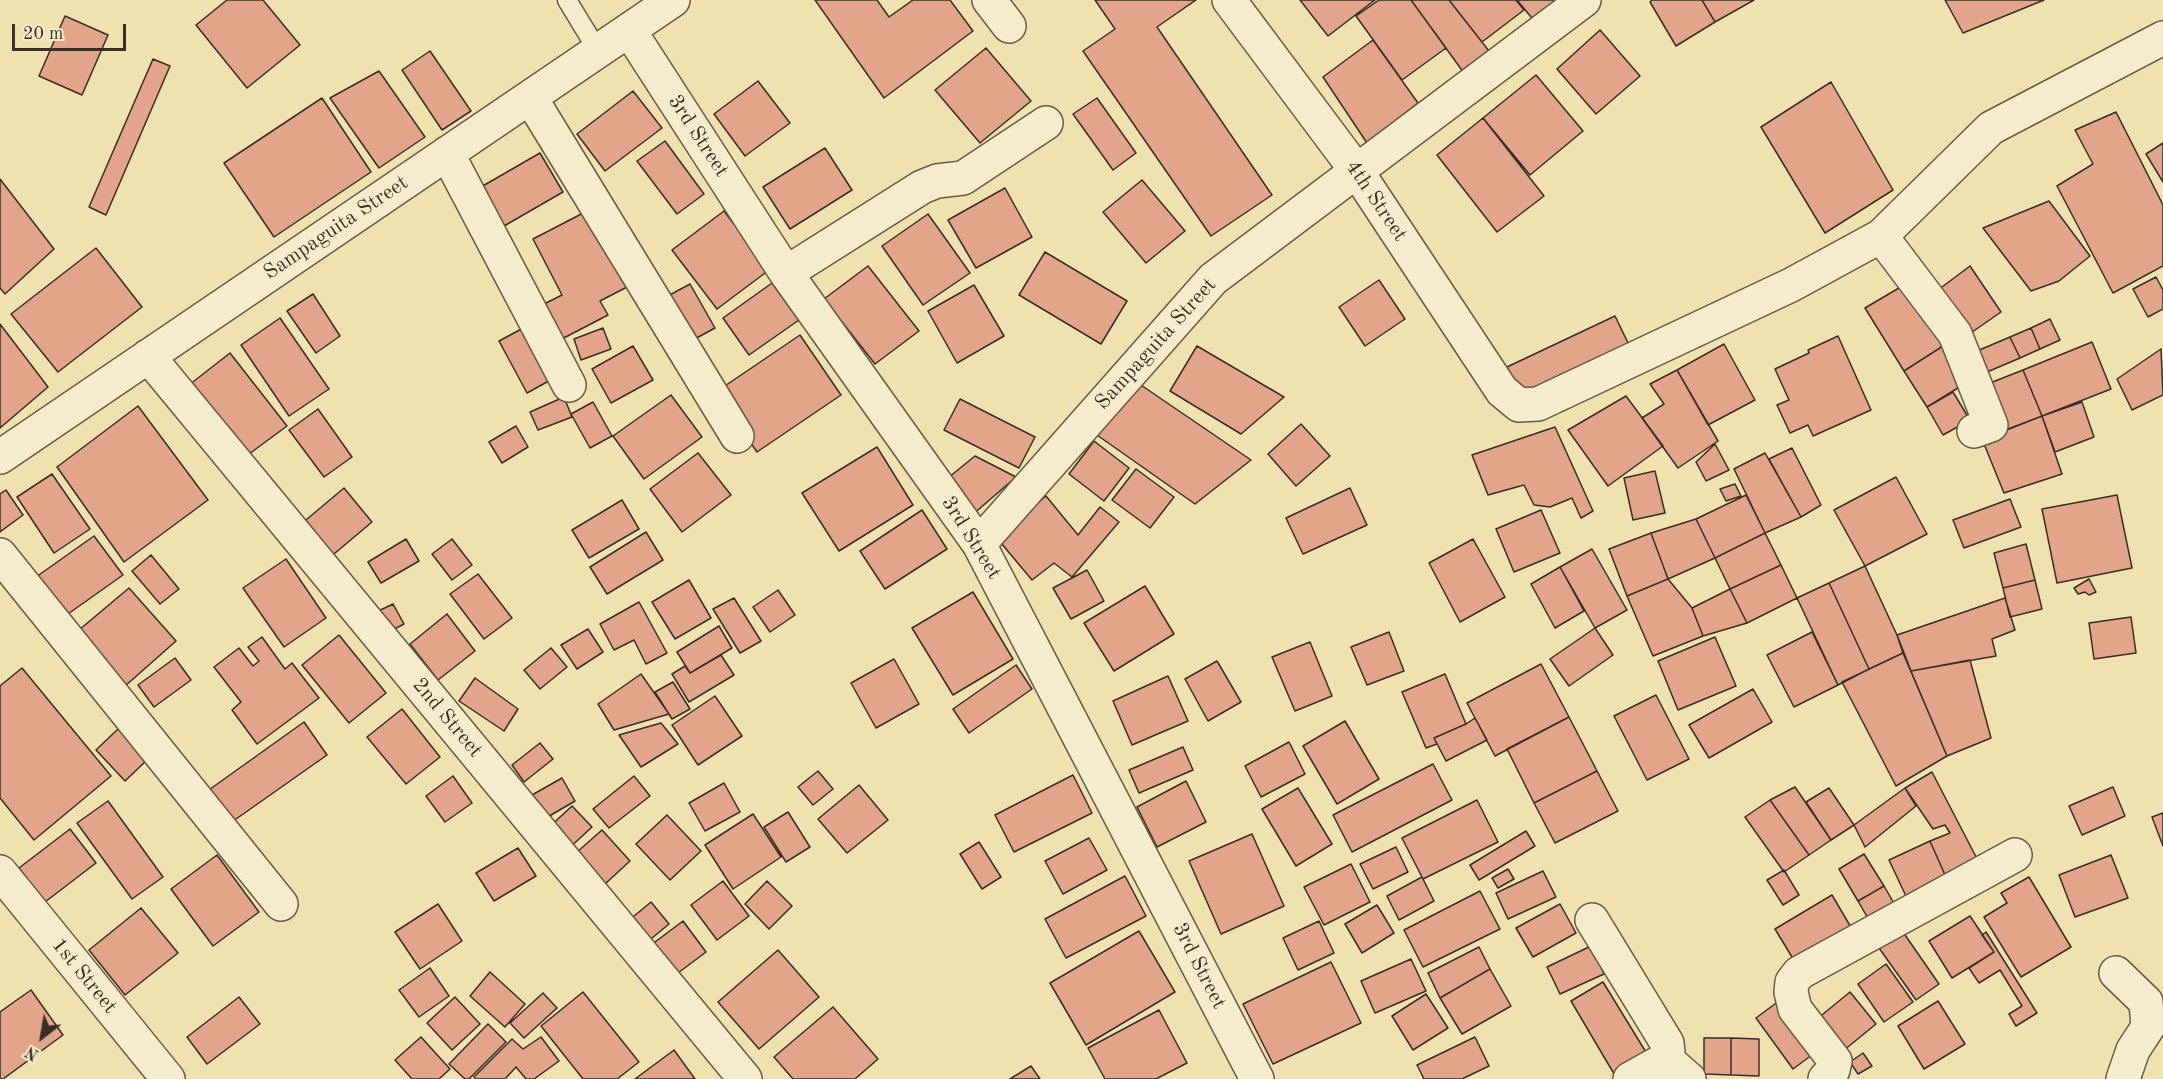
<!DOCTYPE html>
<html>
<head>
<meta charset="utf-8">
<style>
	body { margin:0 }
	#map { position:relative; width:2163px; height:1079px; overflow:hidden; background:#f0e2af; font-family:"Old Standard TT",serif }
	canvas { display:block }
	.north { position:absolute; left:12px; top:1007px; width:60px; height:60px; -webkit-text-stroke:4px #f5eccb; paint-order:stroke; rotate:211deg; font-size:16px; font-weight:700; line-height:24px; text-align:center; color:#392d26 }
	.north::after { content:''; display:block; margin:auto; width:21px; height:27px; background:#392d26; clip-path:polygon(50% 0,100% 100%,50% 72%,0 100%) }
	.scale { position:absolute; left:12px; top:24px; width:114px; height:27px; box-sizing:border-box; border:3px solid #392d26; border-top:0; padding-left:8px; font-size:18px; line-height:21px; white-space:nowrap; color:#392d26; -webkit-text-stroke:4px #f5eccb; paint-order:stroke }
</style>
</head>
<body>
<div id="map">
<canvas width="2163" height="1079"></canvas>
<div class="north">N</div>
<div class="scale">20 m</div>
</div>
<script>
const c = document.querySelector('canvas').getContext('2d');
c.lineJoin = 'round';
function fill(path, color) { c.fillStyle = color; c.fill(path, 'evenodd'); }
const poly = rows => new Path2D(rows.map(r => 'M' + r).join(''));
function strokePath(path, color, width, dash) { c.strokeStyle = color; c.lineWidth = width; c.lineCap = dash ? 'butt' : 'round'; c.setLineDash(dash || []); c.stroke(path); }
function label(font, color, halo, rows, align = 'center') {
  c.font = font + ' "Old Standard TT",serif'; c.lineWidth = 6; c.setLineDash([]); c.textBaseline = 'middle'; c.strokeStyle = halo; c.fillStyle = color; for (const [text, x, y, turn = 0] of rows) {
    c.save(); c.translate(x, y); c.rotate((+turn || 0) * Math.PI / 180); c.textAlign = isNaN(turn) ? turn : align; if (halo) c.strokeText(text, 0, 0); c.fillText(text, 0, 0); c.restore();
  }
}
const building = poly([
	[227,0,263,0,300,45,247,88,196,25,227,0],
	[815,0,877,0,889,17,913,0,950,0,973,31,884,98,815,0],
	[1095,0,1196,0,1157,27,1272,195,1211,236,1083,51,1115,29,1095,0],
	[1300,0,1375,0,1328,36,1300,0],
	[1379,0,1411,0,1446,48,1402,80,1356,16,1379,0],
	[1411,0,1449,0,1489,51,1464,73,1411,0],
	[1449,0,1516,0,1524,10,1482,42,1449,0],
	[1517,0,1565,0,1536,23,1517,0],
	[1652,0,1702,0,1715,22,1676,46,1650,2,1652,0],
	[1702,0,1754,0,1715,22,1702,0],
	[1945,0,2044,0,1963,33,1945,0],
	[65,16,108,35,82,95,39,76,65,16],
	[1600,30,1640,76,1596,114,1557,69,1600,30],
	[1373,40,1418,103,1367,143,1323,77,1373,40],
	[986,48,1031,101,980,143,935,90,986,48],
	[430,51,471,111,442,130,402,70,430,51],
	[153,59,170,66,106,215,89,207,153,59],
	[379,71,425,137,379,168,330,98,379,71],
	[1536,75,1583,131,1530,175,1483,118,1536,75],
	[758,81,790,123,745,156,714,114,758,81],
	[1831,82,1893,190,1825,233,1761,127,1831,82],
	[633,91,662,128,605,171,577,134,633,91],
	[322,98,371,172,274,237,224,163,322,98],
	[1097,98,1136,153,1113,170,1073,114,1097,98],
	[2116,112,2163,205,2163,266,2113,293,2057,186,2093,164,2075,130,2116,112],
	[1483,118,1544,196,1497,232,1437,155,1483,118],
	[665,141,704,194,677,214,637,161,665,141],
	[2163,143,2163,182,2146,154,2163,143],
	[825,148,852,190,790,229,763,187,825,148],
	[540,153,563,192,504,226,481,187,540,153],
	[0,179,54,249,5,294,0,288,0,179],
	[1142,180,1185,231,1146,263,1103,212,1142,180],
	[1005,188,1032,237,976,268,948,220,1005,188],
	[2049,201,2090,256,2059,281,2031,291,1983,228,2049,201],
	[589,210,629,286,600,301,608,315,558,341,540,306,562,295,533,239,589,210],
	[724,211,769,270,717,309,672,250,724,211],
	[928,214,970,273,923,305,882,246,928,214],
	[96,248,142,307,58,372,11,314,96,248],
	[1045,252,1127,301,1101,344,1019,295,1045,252],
	[868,266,919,331,875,364,824,299,868,266],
	[1970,266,2001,312,1965,337,1934,293,1970,266],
	[2156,277,2163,290,2163,309,2148,317,2133,289,2156,277],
	[1379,280,1405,319,1365,346,1339,307,1379,280],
	[772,283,799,320,749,355,723,318,772,283],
	[690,284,715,328,691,341,666,297,690,284],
	[974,285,1004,336,957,363,928,311,974,285],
	[1904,285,1943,346,1904,371,1865,308,1904,285],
	[313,294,340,336,316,353,287,311,313,294],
	[1615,316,1632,351,1524,402,1507,367,1615,316],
	[280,318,329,389,289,416,241,345,280,318],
	[2050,319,2060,340,2040,349,2031,328,2050,319],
	[0,324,48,387,0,428,0,324],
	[529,325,556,377,527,393,499,341,529,325],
	[603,328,611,349,581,360,574,339,603,328],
	[2031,328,2040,349,2020,358,2010,337,2031,328],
	[800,335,841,395,757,452,716,392,800,335],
	[1838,336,1871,410,1813,436,1808,425,1790,433,1777,405,1789,400,1775,369,1809,353,1808,350,1838,336],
	[2010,337,2020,358,1980,375,1970,354,2010,337],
	[2092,342,2111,389,2042,416,2023,370,2092,342],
	[1724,344,1755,400,1708,425,1677,370,1724,344],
	[633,346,653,380,611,403,592,369,633,346],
	[1197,346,1284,397,1241,434,1170,391,1197,346],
	[1943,346,1966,383,1927,407,1904,371,1943,346],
	[2161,349,2163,395,2132,410,2117,379,2161,349],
	[230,353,287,426,245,457,189,385,230,353],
	[1677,370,1718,441,1678,468,1642,418,1664,404,1650,384,1677,370],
	[2023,370,2042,416,1999,433,1980,387,2023,370],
	[1135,381,1251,460,1195,504,1097,435,1135,381],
	[1953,392,1970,420,1943,435,1927,407,1953,392],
	[671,395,702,437,644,479,613,436,671,395],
	[1626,396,1663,446,1608,486,1568,430,1626,396],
	[564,397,572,417,538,430,530,412,564,397],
	[960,399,1035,437,1019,468,944,430,960,399],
	[593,402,612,436,590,448,571,414,593,402],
	[2082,402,2094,437,2055,452,2042,416,2082,402],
	[138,406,208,500,124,562,57,467,138,406],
	[318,409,352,457,324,477,289,430,318,409],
	[2042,416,2062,474,2004,493,1982,439,2042,416],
	[1301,424,1330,456,1296,486,1268,454,1301,424],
	[516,426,528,447,502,463,489,442,516,426],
	[1555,427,1593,511,1581,518,1572,498,1550,507,1534,505,1524,485,1488,495,1472,455,1555,427],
	[1094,441,1129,468,1104,501,1069,474,1094,441],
	[1715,444,1729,470,1706,481,1696,462,1715,444],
	[877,447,913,505,839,551,802,493,877,447],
	[1792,448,1821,505,1801,517,1769,459,1792,448],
	[698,453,731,495,682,532,650,489,698,453],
	[1765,453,1801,517,1765,533,1734,469,1765,453],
	[975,456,1016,477,971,516,943,482,975,456],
	[1136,469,1174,497,1150,528,1112,500,1136,469],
	[1655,471,1665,513,1633,520,1624,478,1655,471],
	[52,474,90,529,54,553,17,497,52,474],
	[1896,477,1927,534,1865,566,1834,510,1896,477],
	[1735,484,1741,496,1726,501,1720,489,1735,484],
	[344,488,372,522,328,559,300,525,344,488],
	[1350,488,1367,525,1303,554,1286,518,1350,488],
	[6,490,23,515,0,532,0,494,6,490],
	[1746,495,1765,533,1715,558,1696,519,1746,495],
	[2117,495,2132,568,2057,583,2042,509,2117,495],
	[1046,496,1078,535,1100,507,1119,522,1072,577,1054,563,1032,580,996,537,1046,496],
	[2010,499,2021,527,1964,548,1953,520,2010,499],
	[622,500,639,529,589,558,572,530,622,500],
	[922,510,947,549,885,589,860,551,922,510],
	[1541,510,1560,553,1514,572,1496,529,1541,510],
	[1696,519,1715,558,1668,579,1651,533,1696,519],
	[646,532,663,560,607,594,590,567,646,532],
	[1651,533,1668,579,1627,596,1609,549,1651,533],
	[1765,533,1781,565,1730,589,1715,558,1765,533],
	[94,536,123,575,58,621,29,582,94,536],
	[406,539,419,561,381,583,368,562,406,539],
	[452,539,472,565,452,580,432,554,452,539],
	[1473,539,1505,597,1460,622,1429,563,1473,539],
	[2026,544,2035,580,2003,588,1994,553,2026,544],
	[1592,549,1627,610,1595,628,1560,567,1592,549],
	[151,555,179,589,160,604,132,571,151,555],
	[286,559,326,618,284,647,243,588,286,559],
	[1781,565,1797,598,1747,623,1730,589,1781,565],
	[1865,566,1897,635,1903,653,1869,669,1829,583,1865,566],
	[1560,567,1584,611,1555,628,1531,584,1560,567],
	[1087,570,1104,601,1071,619,1053,588,1087,570],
	[478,574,512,618,484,639,450,594,478,574],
	[1668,579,1692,608,1703,636,1653,656,1627,596,1668,579],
	[2089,579,2096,592,2089,595,2085,592,2078,594,2074,588,2089,579],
	[689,580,711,618,675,639,652,602,689,580],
	[2035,580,2042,609,2010,617,2003,588,2035,580],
	[1829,583,1869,669,1838,685,1797,598,1829,583],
	[1145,586,1174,634,1114,671,1084,623,1145,586],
	[129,588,176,641,124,687,79,630,129,588],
	[1730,589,1747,623,1703,636,1692,608,1730,589],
	[778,590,795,615,770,632,753,607,778,590],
	[973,592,1013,659,953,695,912,628,973,592],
	[734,598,761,641,740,653,713,609,734,598],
	[2005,598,2015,630,1992,639,1996,656,1911,671,1897,635,2005,598],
	[639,602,667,653,646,664,634,640,614,650,600,624,639,602],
	[393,604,404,624,381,636,370,615,393,604],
	[447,614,475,651,438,680,410,644,447,614],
	[2131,617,2136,653,2094,659,2089,623,2131,617],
	[719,626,732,648,690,673,677,652,719,626],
	[1595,628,1613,655,1569,686,1550,659,1595,628],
	[588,629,603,652,577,669,561,645,588,629],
	[1389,632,1404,671,1367,685,1351,647,1389,632],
	[1812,632,1838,685,1794,707,1767,655,1812,632],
	[339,635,386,693,349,723,302,665,339,635],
	[262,637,285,669,292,663,319,698,257,744,232,710,241,702,214,667,239,648,253,666,259,661,248,647,262,637],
	[1715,637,1736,686,1678,710,1658,661,1715,637],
	[1310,642,1332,696,1295,711,1272,657,1310,642],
	[551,648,567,667,540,689,524,670,551,648],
	[1903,653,1947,756,1896,786,1842,682,1903,653],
	[721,655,734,675,689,702,672,674,685,666,690,673,721,655],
	[175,658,191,680,154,707,138,685,175,658],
	[894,659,919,704,876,728,851,683,894,659],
	[1970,660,1991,738,1947,756,1911,671,1970,660],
	[1217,661,1241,702,1208,721,1185,679,1217,661],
	[1541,664,1569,717,1495,756,1467,703,1541,664],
	[1016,665,1032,689,969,733,953,709,1016,665],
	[22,668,111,776,34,840,0,798,0,686,22,668],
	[641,674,669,714,614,730,598,704,641,674],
	[1445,674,1466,724,1434,738,1437,744,1426,748,1402,692,1445,674],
	[1168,676,1188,721,1132,745,1113,701,1168,676],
	[475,678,518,709,504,731,459,701,475,678],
	[673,682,690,709,672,719,655,692,673,682],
	[1753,689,1772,722,1709,758,1689,725,1753,689],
	[1656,695,1689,759,1647,780,1614,716,1656,695],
	[715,696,742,736,698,765,672,725,715,696],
	[402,709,440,757,406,784,367,737,402,709],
	[1569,717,1597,771,1534,803,1507,749,1569,717],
	[1475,718,1487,740,1446,761,1434,738,1466,724,1475,718],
	[1345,721,1379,779,1337,804,1303,746,1345,721],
	[304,722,327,755,229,824,206,792,304,722],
	[661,723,678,744,641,767,619,735,661,723],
	[118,729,147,760,125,781,96,750,118,729],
	[1289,742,1305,774,1261,797,1245,766,1289,742],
	[540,743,553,759,524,782,512,765,540,743],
	[1183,747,1193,770,1139,793,1129,770,1183,747],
	[1433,764,1452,800,1352,852,1333,815,1433,764],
	[818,771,833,789,813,805,798,787,818,771],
	[1597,771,1618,811,1555,843,1534,803,1597,771],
	[1932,772,1987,878,1953,893,1930,841,1950,833,1945,825,1933,829,1905,788,1932,772],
	[1073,775,1092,813,1014,852,995,815,1073,775],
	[453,776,472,803,445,822,426,796,453,776],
	[634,776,650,796,609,828,593,809,634,776],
	[562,778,575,801,546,818,532,795,562,778],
	[1186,781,1206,822,1157,847,1137,807,1186,781],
	[724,783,740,812,705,831,689,803,724,783],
	[859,785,888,820,847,853,818,819,859,785],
	[1795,787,1831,840,1809,855,1770,800,1795,787],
	[2113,787,2125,816,2082,835,2069,806,2113,787],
	[1298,788,1332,844,1296,866,1262,809,1298,788],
	[1829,788,1854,825,1831,840,1806,802,1829,788],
	[1905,788,1916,806,1865,847,1854,825,1905,788],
	[1477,800,1498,842,1423,879,1402,838,1477,800],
	[1770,800,1809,855,1784,872,1745,817,1770,800],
	[108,801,163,877,132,899,77,823,108,801],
	[572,806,592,827,566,851,546,830,572,806],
	[788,812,810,847,786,862,764,827,788,812],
	[2163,813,2163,846,2152,817,2163,813],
	[753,814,781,857,733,889,705,845,753,814],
	[667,815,701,851,670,880,636,844,667,815],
	[70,829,96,863,45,902,19,868,70,829],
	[602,830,630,861,605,884,576,853,602,830],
	[1526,831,1535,846,1479,880,1470,865,1526,831],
	[1252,834,1284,906,1221,934,1189,861,1252,834],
	[1089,838,1107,870,1063,894,1045,861,1089,838],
	[1930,841,1953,893,1913,911,1889,860,1930,841],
	[979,842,1001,877,982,889,960,854,979,842],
	[1396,847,1408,872,1373,889,1360,864,1396,847],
	[518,848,536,876,494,901,476,873,518,848],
	[1864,854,1884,886,1858,901,1839,869,1864,854],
	[217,855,259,912,213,946,171,889,217,855],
	[2111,855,2128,898,2075,917,2059,875,2111,855],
	[1351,864,1370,902,1324,925,1304,887,1351,864],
	[1508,869,1514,879,1498,888,1492,878,1508,869],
	[1784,870,1799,895,1783,905,1767,880,1784,870],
	[1543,871,1556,897,1508,919,1496,893,1543,871],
	[1125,876,1146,916,1066,958,1045,919,1125,876],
	[1422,877,1434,901,1399,920,1387,896,1422,877],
	[2029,877,2071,947,2021,977,1984,917,2007,903,2001,893,2029,877],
	[723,881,749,916,717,940,691,905,723,881],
	[767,881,792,906,769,929,745,904,767,881],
	[1884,886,1899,912,1873,927,1858,901,1884,886],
	[1480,891,1500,929,1423,967,1404,930,1480,891],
	[1832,895,1852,929,1795,962,1775,929,1832,895],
	[651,902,669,924,646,943,628,921,651,902],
	[438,904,462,941,420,969,395,932,438,904],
	[1560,904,1576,933,1533,957,1516,928,1560,904],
	[1377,905,1394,933,1362,953,1345,924,1377,905],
	[141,908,178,953,125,995,89,950,141,908],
	[1970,916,1994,952,1952,978,1929,941,1970,916],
	[683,921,706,952,666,982,643,951,683,921],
	[1319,921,1334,953,1298,970,1283,938,1319,921],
	[1139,931,1175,992,1086,1045,1050,983,1139,931],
	[1903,932,1939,984,1916,1000,1879,948,1903,932],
	[1986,932,2037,1013,2016,1026,2009,1014,2022,1006,2000,970,1979,983,1969,968,1994,952,1982,935,1986,932],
	[1591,946,1604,974,1560,994,1547,967,1591,946],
	[1479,947,1490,969,1440,998,1428,973,1479,947],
	[778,950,819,997,759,1049,718,1002,778,950],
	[1411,959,1426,991,1375,1013,1361,981,1411,959],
	[1331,962,1361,1023,1273,1064,1243,1004,1331,962],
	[1886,964,1913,1002,1884,1022,1858,984,1886,964],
	[430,968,449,996,419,1017,399,990,430,968],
	[1490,969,1511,1006,1462,1034,1440,998,1490,969],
	[490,972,525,1004,505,1027,470,996,490,972],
	[1603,982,1652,1062,1617,1079,1571,1001,1603,982],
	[31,990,63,1035,3,1079,0,1079,0,1012,31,990],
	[583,992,639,1062,617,1079,583,1079,541,1026,583,992],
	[1791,992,1828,1043,1793,1069,1756,1018,1791,992],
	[1850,992,1876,1024,1843,1051,1817,1019,1850,992],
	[543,993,557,1008,524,1038,510,1023,543,993],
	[1426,994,1448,1028,1413,1050,1392,1016,1426,994],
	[239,997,260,1024,207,1064,187,1037,239,997],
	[455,997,480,1024,452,1050,427,1023,455,997],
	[1938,1001,1965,1044,1924,1069,1898,1026,1938,1001],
	[833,1007,878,1059,855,1079,793,1079,774,1057,833,1007],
	[1159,1010,1187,1063,1156,1079,1105,1079,1088,1048,1159,1010],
	[488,1024,506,1042,469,1079,465,1079,449,1064,488,1024],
	[421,1037,450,1069,439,1079,412,1079,395,1060,421,1037],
	[541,1037,559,1061,534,1079,526,1079,516,1067,505,1079,476,1079,474,1077,512,1039,523,1049,541,1037],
	[1475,1037,1489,1066,1462,1079,1424,1079,1417,1065,1475,1037],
	[1704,1038,1731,1038,1731,1075,1704,1074,1704,1038],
	[1731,1038,1759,1039,1759,1076,1731,1075,1731,1038],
	[674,1050,695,1079,635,1079,674,1050],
	[1863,1053,1872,1066,1858,1074,1850,1062,1863,1053],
	[1031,1066,1040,1079,1010,1079,1031,1066]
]);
fill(building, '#e2a58a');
strokePath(building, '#392d26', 1.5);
const lane = poly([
	[567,0,598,51]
]);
const street = poly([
	[989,0,1009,26],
	[1229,0,1356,170,1502,391,1519,405,1538,404,1791,285,1881,236,1991,128,2163,38],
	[629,30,786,273,979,544,1257,1079],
	[530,97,737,436],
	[447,153,569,385],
	[1881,236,1955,334,1991,425,1974,431],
	[786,273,922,187,937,181,963,178,1046,123],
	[148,356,745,1079],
	[0,457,673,0],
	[979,544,1213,279,1584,0],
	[0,555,281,904],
	[0,872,168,1079],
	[1592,920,1667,1043,1668,1052,1666,1059,1630,1079],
	[2116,973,2146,1002,2148,1027,2133,1050,2123,1079],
	[1666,1059,1689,1079],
	[1825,1079,1833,1070,1835,1061,1795,1009,1791,992,1792,982,1799,973,2015,855]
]);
strokePath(lane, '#675a48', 21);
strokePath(street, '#675a48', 36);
strokePath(lane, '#f5eccb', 18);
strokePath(street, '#f5eccb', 33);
label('21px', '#392d26', '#f5eccb', [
	["3rd Street",698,136,57],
	["4th Street",1376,201,56],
	["Sampaguita Street",336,228,-34],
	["Sampaguita Street",1156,344,-48],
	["3rd Street",971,538,58],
	["2nd Street",447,718,50],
	["3rd Street",1199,966,63],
	["1st Street",84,976,51]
]);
</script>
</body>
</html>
